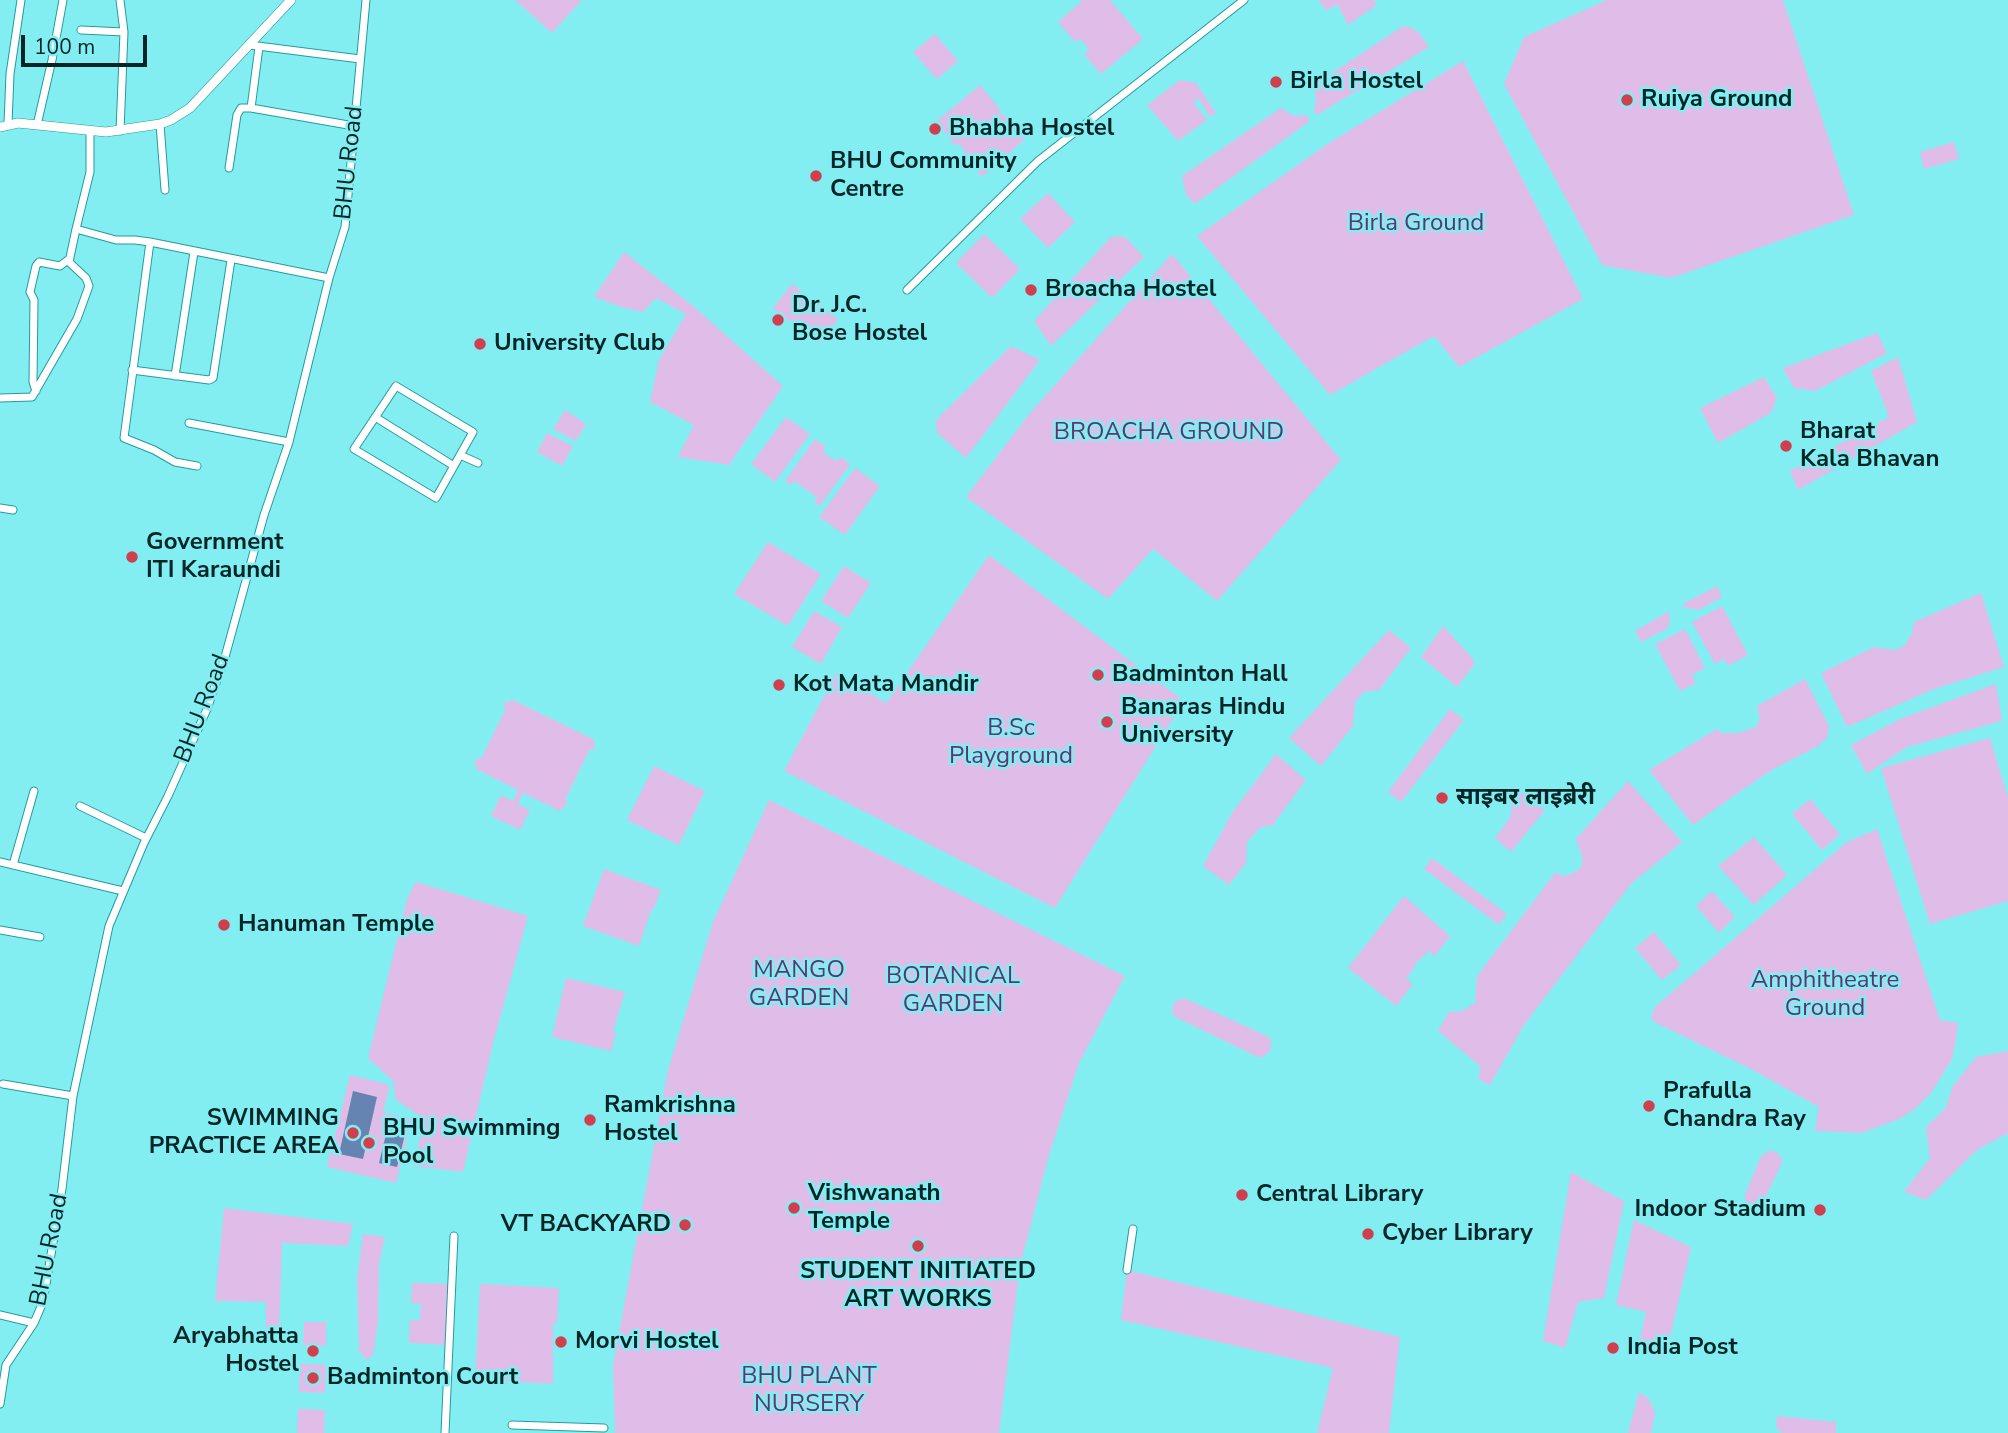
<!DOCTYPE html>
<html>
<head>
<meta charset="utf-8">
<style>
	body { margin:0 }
	#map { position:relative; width:2008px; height:1433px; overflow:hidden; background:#83eef2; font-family:"Nunito Sans",sans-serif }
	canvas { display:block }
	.scale { position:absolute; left:21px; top:35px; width:126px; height:32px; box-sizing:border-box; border:4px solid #022627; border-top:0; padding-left:9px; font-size:21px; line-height:24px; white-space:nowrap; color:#022627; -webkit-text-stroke:5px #83eef2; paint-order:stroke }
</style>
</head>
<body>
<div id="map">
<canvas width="2008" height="1433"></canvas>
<div class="scale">100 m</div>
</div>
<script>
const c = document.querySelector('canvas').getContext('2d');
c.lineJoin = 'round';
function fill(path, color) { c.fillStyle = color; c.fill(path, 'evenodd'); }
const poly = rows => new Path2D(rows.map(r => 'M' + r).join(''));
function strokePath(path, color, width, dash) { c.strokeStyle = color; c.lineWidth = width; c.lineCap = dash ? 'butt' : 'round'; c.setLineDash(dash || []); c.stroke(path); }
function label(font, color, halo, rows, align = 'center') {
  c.font = font + ' "Nunito Sans","Noto Sans Devanagari",sans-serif'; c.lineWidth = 5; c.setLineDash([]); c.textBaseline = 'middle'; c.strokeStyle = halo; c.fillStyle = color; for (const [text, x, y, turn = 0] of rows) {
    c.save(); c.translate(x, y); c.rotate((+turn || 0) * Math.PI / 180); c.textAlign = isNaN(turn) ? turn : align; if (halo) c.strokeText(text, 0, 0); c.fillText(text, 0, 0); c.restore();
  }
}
fill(poly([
	[515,0,582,0,552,33],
	[1083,0,1110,0,1143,39,1101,74,1084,54,1089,49,1080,39,1075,42,1058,22],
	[1318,0,1374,0,1377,5,1348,25,1337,4,1327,11],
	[1607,0,1783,0,1854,215,1671,278,1602,265,1504,84,1524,37],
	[1403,26,1412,28,1419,33,1429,47,1317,115,1314,111,1316,99,1314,85],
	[935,34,958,61,937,79,913,52],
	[1463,61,1583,299,1459,367,1434,336,1330,395,1197,236,1329,143],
	[1180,80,1196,83,1216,113,1210,117,1199,99,1193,102,1207,120,1178,141,1147,105],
	[980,85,1000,109,999,112,1003,116,1005,115,1025,139,982,177,963,154,965,151,958,143,955,146,937,121],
	[1281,108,1294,116,1306,115,1310,121,1195,204,1186,195,1182,176],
	[1954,142,1959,159,1924,169,1920,152],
	[1048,193,1075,222,1048,248,1020,219],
	[984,234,1020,269,992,298,956,263],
	[1121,236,1126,238,1144,257,1051,346,1034,321,1111,237],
	[624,252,693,306,783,386,729,465,678,457,694,425,650,402,659,360,686,314,656,298,643,312,621,307,594,297],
	[1172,254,1341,460,1217,601,1153,549,1108,599,966,497,1030,413],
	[792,284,838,319,820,344,773,308],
	[1877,333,1887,353,1815,391,1794,388,1785,372,1783,368],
	[1011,346,1040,360,966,458,937,433,936,420],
	[1898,357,1917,422,1798,490,1790,471,1889,417,1871,371],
	[1764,377,1777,398,1771,413,1718,443,1700,408],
	[565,410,586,424,576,441,553,429],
	[786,417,810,434,775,482,751,464],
	[547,433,573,446,562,466,537,452],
	[815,439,826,447,823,452,836,461,840,457,850,464,820,506,814,502,817,497,794,481,791,485,785,481],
	[855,468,880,486,845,535,819,517],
	[768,542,821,574,788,626,734,594],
	[989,555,1184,701,1055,908,784,771,837,672,886,703],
	[844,566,871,583,848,618,821,601],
	[1717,586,1722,597,1699,610,1684,607,1683,604],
	[1981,593,2004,667,1934,689,1847,727,1821,673,1874,647,1895,650,1905,645,1912,633,1914,622],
	[1722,606,1748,655,1728,666,1724,659,1715,664,1692,622],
	[814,611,842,627,821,664,792,647],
	[1668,612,1670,615,1668,628,1641,642,1635,631],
	[1443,626,1474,660,1474,665,1457,687,1421,657],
	[1685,629,1705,668,1692,675,1696,683,1680,691,1655,644],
	[1389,630,1411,648,1379,690,1364,692,1355,702,1353,726,1321,766,1289,738],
	[1805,679,1829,726,1827,738,1818,746,1772,770,1745,788,1693,825,1649,770,1717,729,1721,733,1738,733,1756,727,1760,719,1757,706],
	[1996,684,2002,721,1907,747,1867,774,1851,745,1902,718],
	[511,699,595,740,593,744,596,746,593,750,590,749,565,800,568,802,560,811,523,793,518,804,530,810,520,830,491,816,501,795,513,801,518,790,476,769,477,766,474,764,477,758,481,759,506,708,503,706,505,701,509,703],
	[1450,709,1464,720,1401,802,1388,792],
	[1990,738,2008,798,2008,901,1930,924,1881,768],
	[1276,754,1306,780,1272,826,1261,827,1247,842,1246,863,1229,885,1203,866,1232,813],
	[654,766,705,791,679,845,627,820],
	[1628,781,1682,842,1631,884,1524,1025,1490,1085,1479,1080,1480,1066,1438,1031,1449,1012,1462,1011,1475,1003,1477,976,1555,873,1565,876,1577,871,1582,865,1582,856,1576,839],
	[1517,788,1545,810,1511,852,1495,838,1509,819,1512,810,1508,799],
	[1810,799,1840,834,1822,850,1792,814],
	[769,800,1125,976,1079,1063,1049,1155,1020,1266,999,1433,615,1433,613,1365,668,1070,713,922],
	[1877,829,1940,1020,1958,1023,1956,1040,1952,1059,1931,1093,1916,1108,1901,1118,1862,1133,1815,1131,1819,1107,1751,1069,1656,1023,1651,1019,1652,1014,1655,1007,1847,842],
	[1754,837,1787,875,1754,905,1718,866],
	[1432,858,1507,914,1499,925,1424,869],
	[604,869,661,890,653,910,651,910,639,946,583,926],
	[416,882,528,916,493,1043,463,1172,414,1166,424,1119,395,1099,394,1082,368,1058,407,899],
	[1712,891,1735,917,1719,933,1696,906],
	[1404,896,1450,936,1435,956,1429,951,1414,965,1415,967,1406,978,1413,984,1396,1006,1348,968],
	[1654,932,1681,965,1662,980,1635,948],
	[566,978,625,992,613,1031,616,1032,611,1051,552,1037],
	[1184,998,1267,1036,1271,1040,1271,1049,1264,1057,1258,1057,1175,1017,1172,1013,1174,1002],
	[2008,1051,2008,1133,1977,1150,1926,1200,1904,1192,1930,1158,1926,1127,1945,1109,1953,1086,1976,1057],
	[350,1075,390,1085,383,1112,411,1119,396,1183,327,1167],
	[1771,1150,1781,1156,1782,1163,1763,1202,1758,1205,1751,1204,1745,1201,1745,1195,1761,1156],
	[1571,1172,1624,1201,1604,1298,1578,1302,1565,1348,1543,1341],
	[224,1208,353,1224,348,1246,282,1243,279,1332,266,1332,266,1302,215,1301],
	[1634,1220,1691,1247,1667,1350,1661,1358,1637,1353,1646,1312,1616,1305],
	[363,1234,385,1237,379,1264,378,1322,373,1355,367,1360,359,1351,357,1279],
	[1127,1270,1400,1337,1389,1433,1317,1433,1333,1368,1121,1320],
	[412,1283,449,1284,446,1345,409,1343,410,1320,420,1320,421,1304,411,1303],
	[480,1284,559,1288,557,1323,553,1323,553,1384,475,1380],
	[304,1322,326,1322,326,1346,303,1345],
	[300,1364,326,1365,325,1393,299,1392],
	[1639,1392,1649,1399,1655,1413,1651,1433,1628,1433],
	[298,1409,325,1410,324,1433,297,1433],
	[1777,1416,1836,1422,1836,1433,1782,1433,1776,1427]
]), '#dfbde8');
fill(poly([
	[353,1091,377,1097,363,1159,339,1154],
	[388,1126,406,1130,397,1167,379,1163]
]), '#6584b2');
const minor = poly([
	[81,30,124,32],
	[250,45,360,59],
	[251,108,259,47],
	[8,124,10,74,21,0],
	[160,124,165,190],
	[37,125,52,60,63,0],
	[120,131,124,32,120,0],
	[90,132,90,172,76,229,116,240,135,240,150,242],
	[229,168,237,115,241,108,251,108,354,126],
	[907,290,1038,161,1244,0],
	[132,370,209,380,213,378,231,260],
	[175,376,194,252],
	[396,386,473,432,436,498,354,449,396,386],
	[36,391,33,382,34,300,30,292,36,266,39,262,60,266,69,259],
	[0,398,32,397,77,319,89,286,86,278,69,262,76,229],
	[375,417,454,466],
	[189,423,289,442],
	[460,455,478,463],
	[197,466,175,462,154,450,124,438,150,242,329,278],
	[0,508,13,510],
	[80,806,146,838],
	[0,862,123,891],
	[13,865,34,791],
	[0,930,40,937],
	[3,1084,73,1096],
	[1127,1270,1133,1229],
	[0,1315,34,1323],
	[0,1404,6,1365,34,1323,43,1302,62,1189,73,1096,109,926,144,843,168,796,207,709,225,657,264,515,289,442,329,278,345,227,366,0],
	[512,1425,604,1428],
	[445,1433,454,1236]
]);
const tertiary = poly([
	[0,127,18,123,106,132,160,124,171,120,190,108,291,0]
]);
strokePath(minor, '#239b9f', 9);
strokePath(tertiary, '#239b9f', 10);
strokePath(minor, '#fff', 7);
strokePath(tertiary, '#fff', 9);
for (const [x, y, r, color] of [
	[1276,82,7,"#cf3f4f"],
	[1627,100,7,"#cf3f4f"],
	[935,129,7,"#cf3f4f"],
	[816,176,7,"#cf3f4f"],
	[1031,290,7,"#cf3f4f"],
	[778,320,7,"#cf3f4f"],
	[480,344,7,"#cf3f4f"],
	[1786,446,7,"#cf3f4f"],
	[132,557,7,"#cf3f4f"],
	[1098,675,7,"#cf3f4f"],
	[779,685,7,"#cf3f4f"],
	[1107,722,7,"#cf3f4f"],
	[1442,798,7,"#cf3f4f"],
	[224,925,7,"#cf3f4f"],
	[1649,1106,7,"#cf3f4f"],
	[590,1120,7,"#cf3f4f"],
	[353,1133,7,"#cf3f4f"],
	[369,1143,7,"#cf3f4f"],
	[1242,1195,7,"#cf3f4f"],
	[794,1208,7,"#cf3f4f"],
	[1820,1210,7,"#cf3f4f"],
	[685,1225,7,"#cf3f4f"],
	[1368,1234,7,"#cf3f4f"],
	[918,1246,7,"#cf3f4f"],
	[561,1342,7,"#cf3f4f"],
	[1613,1348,7,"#cf3f4f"],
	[313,1351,7,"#cf3f4f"],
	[313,1378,7,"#cf3f4f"]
]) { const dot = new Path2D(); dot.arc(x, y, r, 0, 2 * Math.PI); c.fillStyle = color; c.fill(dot); strokePath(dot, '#83eef2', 2.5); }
label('bold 24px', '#022627', '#83eef2', [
	["Birla Hostel",1290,82],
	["Ruiya Ground",1641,100],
	["Bhabha Hostel",949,129],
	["BHU Community",830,162],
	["Centre",830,190],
	["Broacha Hostel",1045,290],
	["Dr. J.C.",792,306],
	["Bose Hostel",792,334],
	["University Club",494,344],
	["Bharat",1800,432],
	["Kala Bhavan",1800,460],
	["Government",146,543],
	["ITI Karaundi",146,571],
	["Badminton Hall",1112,675],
	["Kot Mata Mandir",793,685],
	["Banaras Hindu",1121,708],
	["University",1121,736],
	["साइबर लाइब्रेरी",1456,798],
	["Hanuman Temple",238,925],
	["Prafulla",1663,1092],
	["Chandra Ray",1663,1120],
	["Ramkrishna",604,1106],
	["Hostel",604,1134],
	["SWIMMING",339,1119,"right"],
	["PRACTICE AREA",339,1147,"right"],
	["BHU Swimming",383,1129],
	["Pool",383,1157],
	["Vishwanath",808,1194],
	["Temple",808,1222],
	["Central Library",1256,1195],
	["Indoor Stadium",1806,1210,"right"],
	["VT BACKYARD",671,1225,"right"],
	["Cyber Library",1382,1234],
	["STUDENT INITIATED",918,1272,"center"],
	["ART WORKS",918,1300,"center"],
	["Aryabhatta",299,1337,"right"],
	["Hostel",299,1365,"right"],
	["Morvi Hostel",575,1342],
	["India Post",1627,1348],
	["Badminton Court",327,1378]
], 'left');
label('24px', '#022627', '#83eef2', [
	["BHU Road",350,163,-84],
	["BHU Road",203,709,-69],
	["BHU Road",50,1250,-79]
]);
label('24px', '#62336f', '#83eef2', [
	["Birla Ground",1416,224],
	["BROACHA GROUND",1169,433],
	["B.Sc",1011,729],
	["Playground",1011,757],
	["MANGO",799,971],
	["GARDEN",799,999],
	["BOTANICAL",953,977],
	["GARDEN",953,1005],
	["Amphitheatre",1825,981],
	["Ground",1825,1009],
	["BHU PLANT",809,1377],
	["NURSERY",809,1405]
]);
</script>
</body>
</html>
